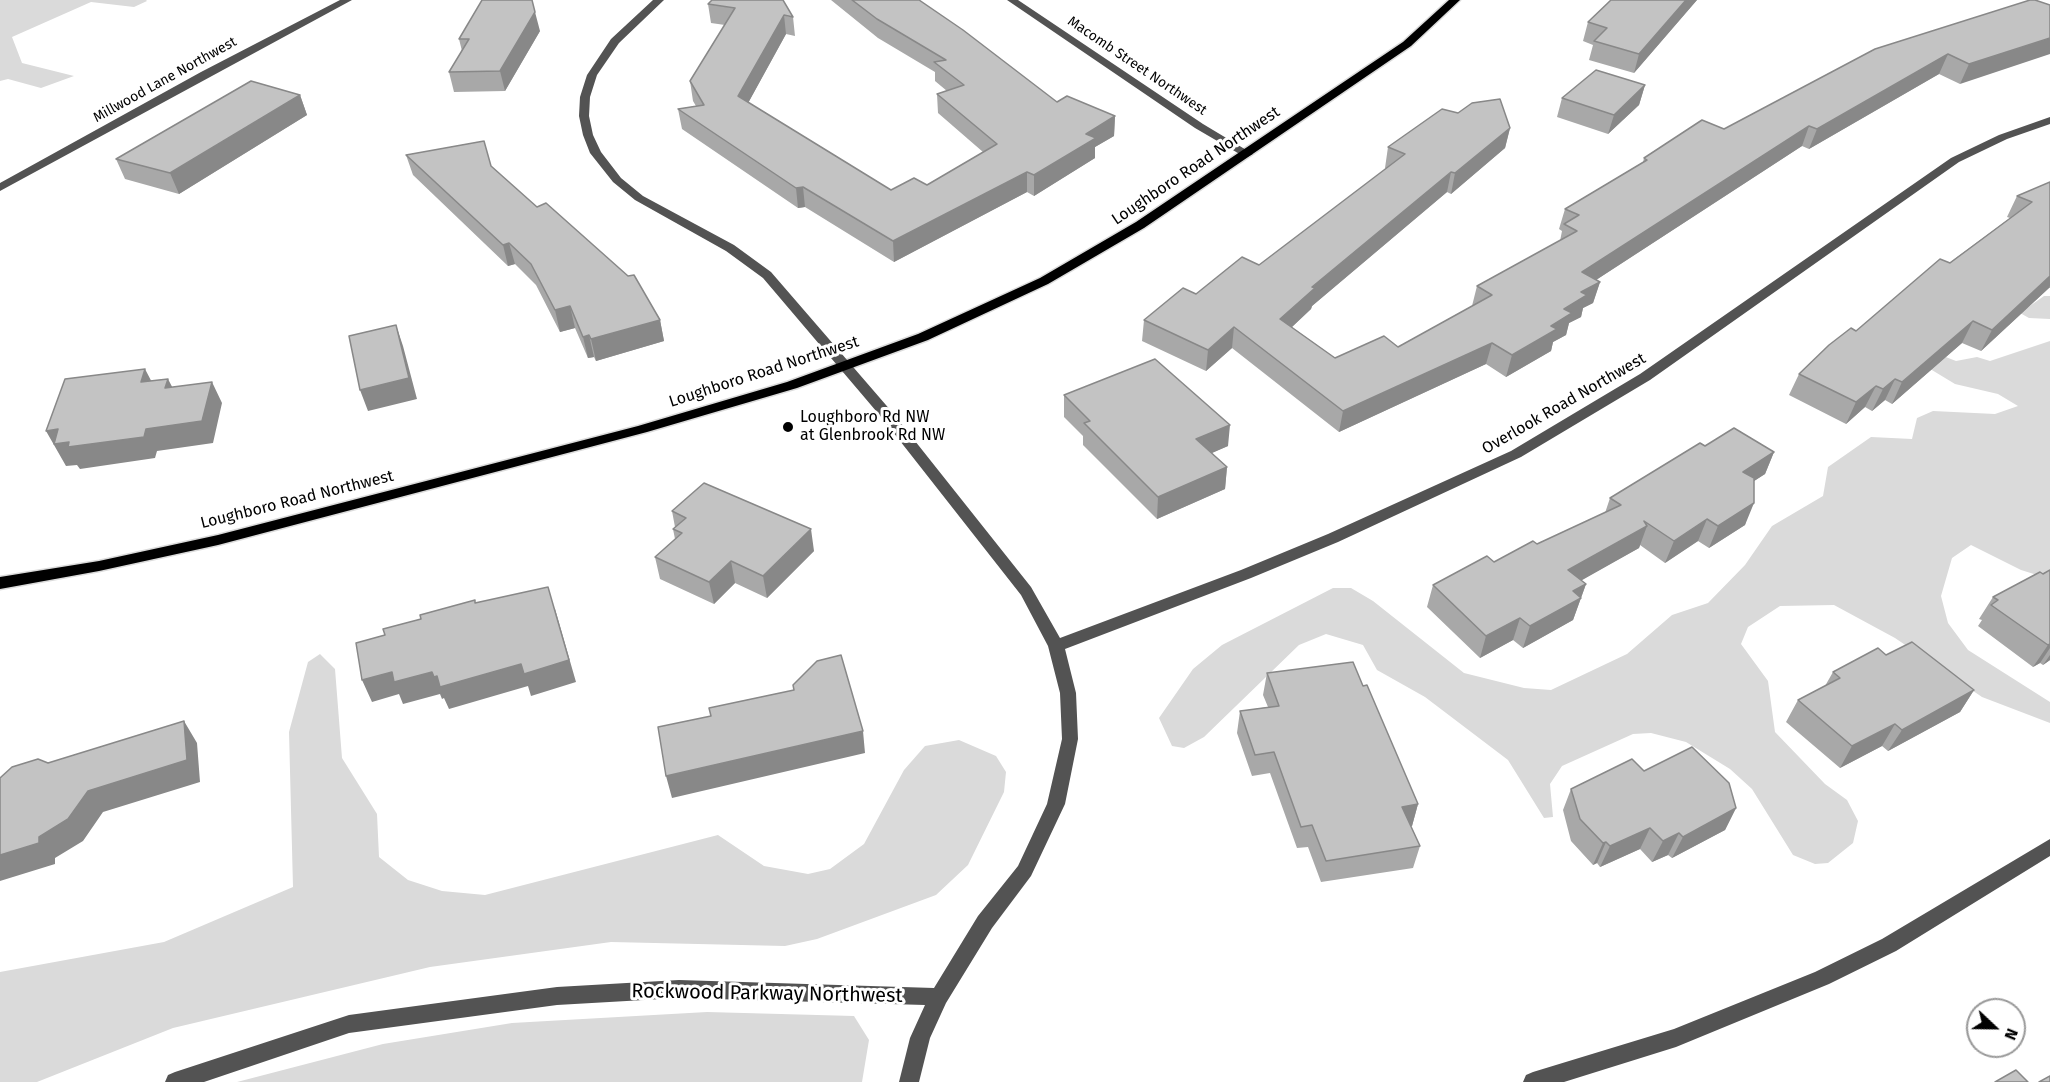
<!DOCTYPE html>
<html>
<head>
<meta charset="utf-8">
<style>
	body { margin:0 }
	#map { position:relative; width:2050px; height:1082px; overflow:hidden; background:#fff; font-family:"Fira Sans",sans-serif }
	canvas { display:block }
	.north { position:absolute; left:1966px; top:998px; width:60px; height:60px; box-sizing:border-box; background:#fff; border:2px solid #999; border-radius:50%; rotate:112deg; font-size:16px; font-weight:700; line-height:24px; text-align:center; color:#000 }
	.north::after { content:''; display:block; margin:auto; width:21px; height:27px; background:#000; clip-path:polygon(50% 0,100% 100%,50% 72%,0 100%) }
</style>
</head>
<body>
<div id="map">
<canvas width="2050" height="1082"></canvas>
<div class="north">N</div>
</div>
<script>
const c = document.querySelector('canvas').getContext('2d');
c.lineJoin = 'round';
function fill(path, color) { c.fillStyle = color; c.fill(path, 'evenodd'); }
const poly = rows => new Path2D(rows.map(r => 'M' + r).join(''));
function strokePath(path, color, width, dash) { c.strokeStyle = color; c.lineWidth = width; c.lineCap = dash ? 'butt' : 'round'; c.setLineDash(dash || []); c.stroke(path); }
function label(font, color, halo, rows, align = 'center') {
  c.font = font + ' "Fira Sans",sans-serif'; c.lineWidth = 6; c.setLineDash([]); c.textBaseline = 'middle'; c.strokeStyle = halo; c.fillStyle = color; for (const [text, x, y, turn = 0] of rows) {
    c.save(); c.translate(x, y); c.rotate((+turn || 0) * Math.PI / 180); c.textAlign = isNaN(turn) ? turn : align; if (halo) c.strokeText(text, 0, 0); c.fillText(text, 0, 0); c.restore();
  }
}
fill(poly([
	[0,0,146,0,147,1,134,7,91,2,12,37,22,63,74,76,41,88,8,79,0,81],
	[2044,296,2050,296,2050,319,2029,318,2020,313],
	[1874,329,1956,361,1977,357,1990,361,2050,341,2050,579,2021,570,1971,545,1952,558,1941,596,1948,623,1968,650,2050,702,2050,723,1982,697,1895,638,1834,605,1780,606,1748,627,1741,644,1768,681,1775,732,1825,784,1847,800,1858,821,1853,843,1828,863,1815,864,1793,855,1752,789,1730,769,1686,742,1651,733,1633,734,1562,766,1550,784,1553,817,1544,818,1508,760,1425,697,1377,670,1363,645,1326,634,1299,645,1204,737,1184,748,1172,746,1159,718,1193,669,1222,645,1333,588,1351,588,1373,601,1464,673,1524,688,1551,690,1627,654,1672,615,1708,603,1745,565,1772,526,1823,496,1828,467,1871,437,1912,439,1917,418,1933,411,1995,414,2018,406,1998,394,1955,384,1879,338],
	[320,654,335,669,342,758,377,814,379,857,408,880,442,891,485,895,718,835,764,866,808,874,830,869,864,844,904,770,925,746,959,740,996,756,1006,772,1004,792,968,865,936,895,817,939,785,946,611,942,430,967,173,1028,37,1082,0,1082,0,972,164,942,293,887,289,732,308,662],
	[707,1012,854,1016,869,1040,862,1082,237,1082,383,1044,512,1023]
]), '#dadada');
const major = poly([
	[1449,0,1460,0,1411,46,1144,228,1048,284,928,340,797,388,647,432,218,545,99,571,0,589,0,577,99,561,218,535,638,426,787,382,918,334,1040,278,1136,222,1403,42,1449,0]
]);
strokePath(major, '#dbdbdb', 3);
fill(poly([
	[340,0,352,0,0,191,0,183,201,72,340,0],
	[653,0,664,0,619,43,597,75,590,97,589,116,593,135,601,152,621,178,643,196,734,245,771,272,892,412,1031,587,1060,638,1241,570,1328,534,1511,451,1640,374,1951,158,1999,135,2050,117,2050,124,2007,139,1959,162,1650,380,1521,457,1338,542,1251,578,1065,649,1076,693,1078,739,1065,804,1031,876,992,928,946,1003,930,1038,919,1082,899,1082,910,1038,925,1005,679,998,557,1005,349,1033,204,1082,165,1082,168,1075,175,1072,349,1015,557,987,679,980,934,988,978,916,1018,866,1047,804,1062,739,1060,693,1048,646,1021,595,882,418,763,278,726,251,635,200,613,182,590,153,583,135,579,116,580,97,587,75,611,39,653,0],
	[1007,0,1018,0,1203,124,1253,154,1247,157,1243,156,1195,128,1007,0],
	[2050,839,2050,856,1896,951,1829,984,1676,1047,1564,1082,1523,1082,1526,1075,1533,1072,1674,1029,1815,972,1882,939,2050,839]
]), '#535353');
fill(major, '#000');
fill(poly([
	[831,0,919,0,1057,102,1115,116,1114,136,1095,147,1095,158,1034,196,1027,192,894,262,805,207,798,208,682,129,678,109,696,106,693,101,690,81,725,25,711,23,708,4,793,17,795,36,786,34,748,103,891,190,927,185,983,152,938,113,937,94,947,91,935,81,935,72,878,38],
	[1611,0,1697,0,1634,73,1589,60,1593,45,1583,41,1588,22],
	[2030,0,1960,84,1939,74,1809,149,1802,146,1596,280,1600,282,1593,303,1583,308,1581,317,1569,323,1566,335,1553,342,1551,351,1506,377,1486,364,1339,432,1232,348,1206,371,1142,341,1144,320,1196,294,1259,265,1387,168,1385,168,1388,147,1510,128,1505,148,1451,194,1447,192,1312,306,1311,309,1292,327,1335,358,1398,347,1472,306,1477,286,1560,241,1562,231,1559,229,1565,209,1643,162,1644,158,1724,129],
	[540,31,505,91,454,92,449,72,462,51,459,39],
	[1645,85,1639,105,1608,134,1557,117,1562,98],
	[300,95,307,115,179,194,125,179,116,159],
	[406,155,491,166,660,320,664,341,596,361,594,357,588,358,575,328,560,332,536,285,515,264,508,266,413,175],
	[2050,182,2050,288,2049,288,1981,351,1962,343,1892,404,1885,400,1872,411,1865,407,1846,424,1789,395,1799,374,1856,331,2010,218,2007,217,2017,196],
	[1064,395,1228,446,1211,453,1227,467,1225,489,1157,519,1083,445,1083,436,1064,417],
	[1705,446,1774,452,1765,474,1754,481,1745,525,1709,548,1698,541,1665,563,1640,545,1639,548,1581,580,1586,584,1573,620,1523,648,1513,640,1480,658,1427,607,1433,585,1494,562,1537,544,1605,513,1610,498],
	[672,511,814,551,767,598,735,583,714,604,660,579,655,557,675,539,673,529,675,527],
	[2050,570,2050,660,2043,665,2040,663,2033,667,1978,626,1982,620,1979,619,1993,597],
	[1886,655,1974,690,1960,712,1888,751,1882,746,1840,768,1786,722,1798,700,1825,686,1833,672],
	[1267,673,1363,686,1418,804,1412,826,1411,826,1420,846,1413,868,1321,882,1308,847,1297,848,1270,773,1252,776,1237,733,1240,711,1268,707,1263,695],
	[1644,771,1736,808,1725,830,1672,858,1668,855,1652,862,1640,849,1600,867,1597,863,1593,865,1571,841,1563,810,1571,789]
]), '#a8a8a8');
fill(poly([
	[1686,0,1697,0,1634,73,1639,54],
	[535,12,540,31,505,91,500,71],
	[784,15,786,34,741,116,738,96],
	[2050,38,2050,54,1960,84,1969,64],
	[1948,54,1939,74,1809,149,1817,129],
	[1645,85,1639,105,1608,134,1614,115],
	[300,95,307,115,179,194,170,173],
	[1115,116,1114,136,1095,147,1095,158,1034,196,1034,175,1086,134],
	[1809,126,1802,146,1576,293,1582,272],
	[1510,128,1505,148,1451,194,1455,173],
	[1027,172,1027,192,894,262,893,241],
	[1451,172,1447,192,1312,306,1311,309,1277,341,1280,319,1312,287],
	[803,187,805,207,798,208,796,188],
	[509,243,515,264,508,266,503,245],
	[2050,276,2050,286,2049,288,1981,351,1992,330],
	[1600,282,1593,303,1583,308,1581,317,1569,323,1566,335,1553,342,1551,351,1506,377,1512,355,1551,326,1564,309,1581,292],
	[570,306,575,328,560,332,555,310],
	[660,320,664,341,596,361,591,339],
	[1973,321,1962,343,1892,404,1902,382],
	[396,325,403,346,417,399,368,411,360,390],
	[1234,327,1232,348,1206,371,1208,350],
	[589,335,594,357,588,358,583,337],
	[1492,343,1486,364,1339,432,1343,411],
	[145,369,156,390,141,382],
	[168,379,179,400,165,388],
	[1895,379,1885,400,1872,411,1883,389],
	[212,382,222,403,213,443,157,451,155,458,80,469,77,465,66,466,46,431,58,429,146,429],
	[1876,386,1865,407,1846,424,1856,402],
	[1230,425,1228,446,1194,461,1196,439],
	[1774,452,1765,474,1734,494,1743,472],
	[1227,467,1225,489,1157,519,1158,497],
	[1754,503,1745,525,1709,548,1718,526],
	[1707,519,1698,541,1665,563,1674,541],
	[1647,526,1639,548,1561,592,1568,570],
	[811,529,814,551,767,598,763,576],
	[731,561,735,583,714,604,709,582],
	[1586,584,1573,620,1523,648,1530,626,1573,591],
	[555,609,576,682,531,696,528,686,449,709,444,698,442,699,440,694,403,704,399,694,372,702,362,680,392,672,432,672],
	[1520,618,1513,640,1480,658,1486,636],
	[2050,644,2050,648,2040,663,2033,667,2048,645],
	[2050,655,2050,660,2043,665],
	[1974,690,1960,712,1888,751,1902,730],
	[184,721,197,743,200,782,103,812,83,841,55,858,55,864,0,881,0,855,39,837,88,791],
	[1895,724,1882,746,1840,768,1852,746],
	[863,731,865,753,672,798,666,776],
	[1418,804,1412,826,1397,828,1402,807],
	[1736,808,1725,830,1672,858,1683,837],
	[1650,828,1640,849,1600,867,1610,846],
	[1679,833,1668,855,1652,862,1663,841],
	[1606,842,1597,863,1593,865,1603,843]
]), '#888');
const building = poly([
	[482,0,532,0,535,12,500,71,449,72,469,39,459,39,482,0],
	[712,0,783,0,793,17,784,15,738,96,891,190,914,178,927,185,997,144,937,94,964,85,934,62,946,60,877,19,852,0,919,0,963,30,1057,102,1067,96,1115,116,1086,134,1096,138,1034,175,1027,172,893,241,803,187,796,188,678,109,704,105,690,81,735,8,708,4,712,0],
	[1611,0,1686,0,1639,54,1594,41,1607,28,1588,22,1611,0],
	[2030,0,2035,0,2050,5,2050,38,1969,64,1948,54,1817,129,1809,126,1582,272,1600,282,1581,292,1587,295,1564,309,1572,313,1551,326,1557,329,1512,355,1492,343,1343,411,1234,327,1208,350,1144,320,1183,288,1196,294,1242,257,1259,265,1405,154,1388,147,1442,109,1458,113,1472,103,1500,99,1510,128,1455,173,1451,172,1312,287,1315,288,1280,319,1335,358,1384,336,1398,347,1492,295,1477,286,1577,231,1564,224,1579,215,1565,209,1647,160,1644,158,1702,120,1724,129,1875,49,2030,0],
	[1596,70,1645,85,1614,115,1562,98,1596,70],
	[251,81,300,95,170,173,116,159,251,81],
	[484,141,491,166,537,207,546,203,628,276,634,275,660,320,591,339,589,335,583,337,570,306,555,310,531,264,509,243,503,245,406,155,484,141],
	[2050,182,2050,276,1992,330,1973,321,1902,382,1895,379,1883,389,1876,386,1856,402,1799,374,1829,345,1851,328,1856,331,1940,259,1950,263,2032,202,2017,196,2050,182],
	[396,325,409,378,360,390,349,336,396,325],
	[1155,359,1230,425,1196,439,1227,467,1158,497,1084,423,1090,421,1064,395,1155,359],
	[145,369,141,382,168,379,165,388,212,382,202,421,146,429,144,437,68,447,69,442,54,444,58,429,46,431,65,379,145,369],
	[1734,428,1774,452,1743,472,1754,478,1754,503,1718,526,1707,519,1674,541,1644,521,1647,526,1568,570,1586,584,1573,591,1581,598,1530,626,1520,618,1486,636,1433,585,1487,556,1494,562,1533,541,1537,544,1621,505,1610,498,1700,443,1705,446,1734,428],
	[704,483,811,529,763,576,731,561,709,582,655,557,682,533,673,529,686,518,672,511,704,483],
	[2050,570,2050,644,2048,645,1991,605,1998,600,1993,597,2040,572,2043,574,2050,570],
	[548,587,569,660,524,674,521,664,440,687,437,676,434,677,432,672,394,682,392,672,362,680,356,643,385,635,383,629,421,619,420,615,475,600,475,603,548,587],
	[1912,642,1974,690,1902,730,1895,724,1852,746,1798,700,1840,678,1833,672,1878,648,1886,655,1912,642],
	[841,655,863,731,666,776,658,727,711,716,709,708,794,690,793,685,817,661,841,655],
	[1353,662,1363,686,1367,685,1418,804,1402,807,1420,846,1326,861,1312,825,1301,827,1274,752,1255,755,1240,711,1279,706,1267,673,1353,662],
	[184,721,187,760,88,791,68,819,39,837,39,843,0,855,0,778,12,767,38,759,48,763,184,721],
	[1692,747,1729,783,1736,808,1683,837,1679,833,1663,841,1650,828,1610,846,1606,842,1603,843,1580,819,1571,789,1632,759,1644,771,1692,747],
	[2016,1070,2028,1082,1995,1082,2016,1070],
	[2050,1076,2050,1082,2039,1082,2050,1076]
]);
fill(building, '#c3c3c3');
strokePath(building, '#888', 1.5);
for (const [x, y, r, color] of [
	[788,427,6,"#000"]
]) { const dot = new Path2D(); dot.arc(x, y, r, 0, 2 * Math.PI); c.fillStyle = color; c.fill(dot); strokePath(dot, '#fff', 2); }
label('14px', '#000', '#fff', [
	["Macomb Street Northwest",1137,66,34],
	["Millwood Lane Northwest",165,80,-29]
]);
label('16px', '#000', '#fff', [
	["Loughboro Road Northwest",1196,166,-34],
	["Loughboro Road Northwest",764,372,-18],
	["Overlook Road Northwest",1564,404,-30],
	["Loughboro Road Northwest",297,500,-14]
]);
label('16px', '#000', '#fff', [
	["Loughboro Rd NW",800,418],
	["at Glenbrook Rd NW",800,436]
], 'left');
label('20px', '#000', '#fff', [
	["Rockwood Parkway Northwest",767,994,1]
]);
</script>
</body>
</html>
